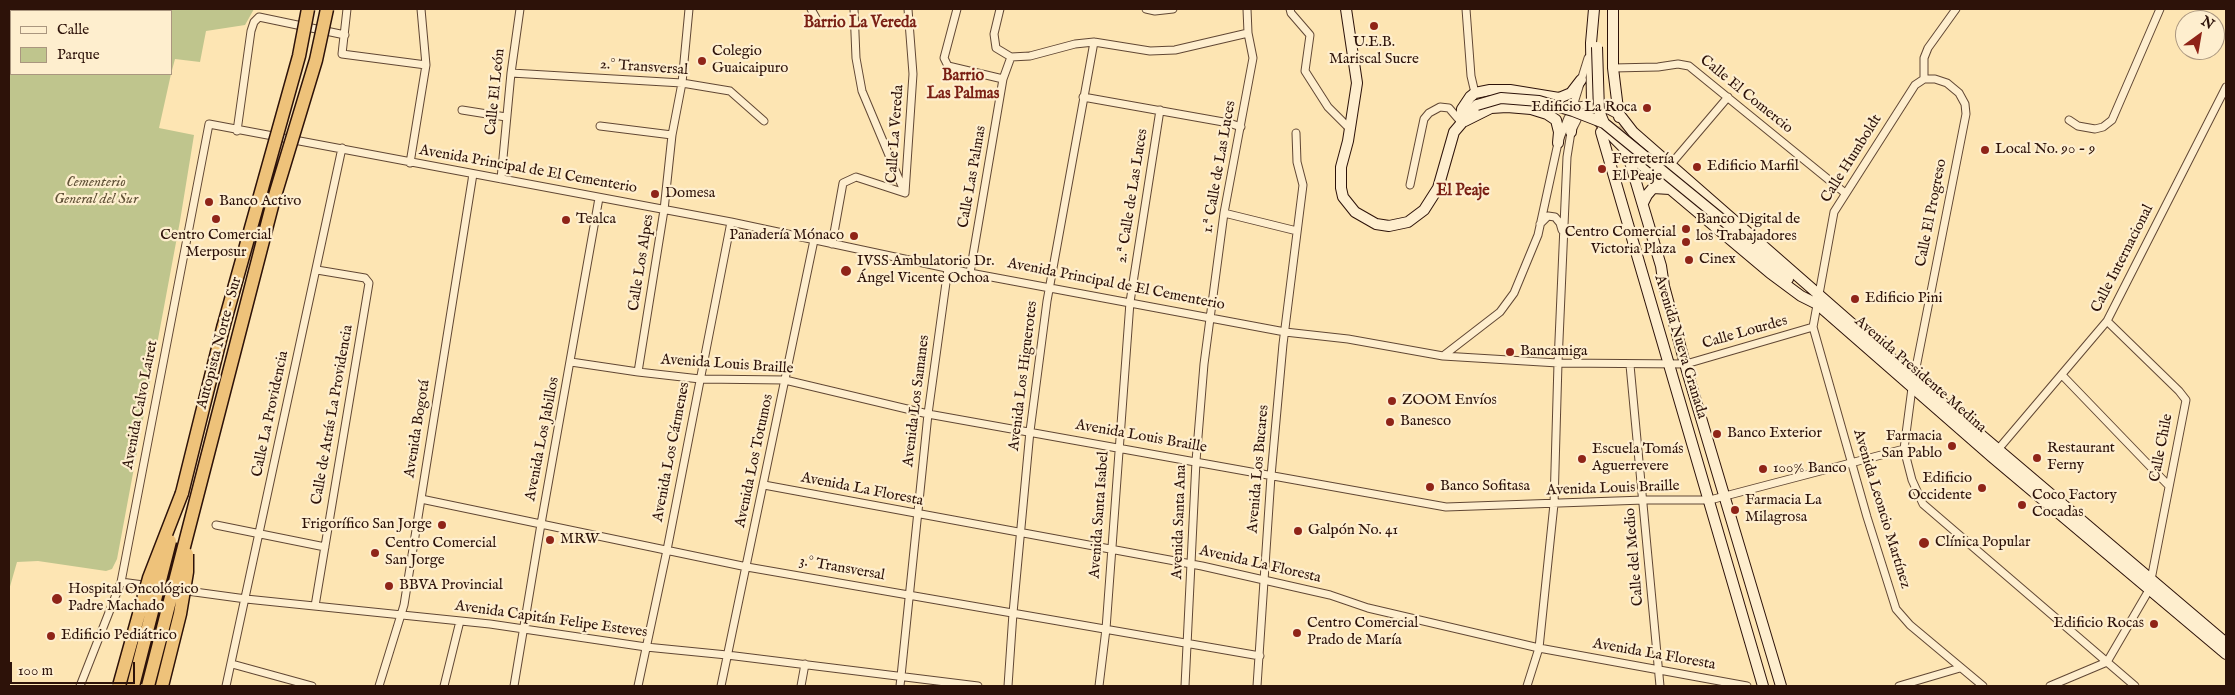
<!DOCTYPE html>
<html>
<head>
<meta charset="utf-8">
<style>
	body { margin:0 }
	#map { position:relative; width:2235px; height:695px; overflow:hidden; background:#fde5b3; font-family:"IM FELL English",serif }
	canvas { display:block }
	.frame { position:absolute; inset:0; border:10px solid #2d1209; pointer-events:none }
	.legend { position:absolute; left:10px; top:10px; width:162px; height:65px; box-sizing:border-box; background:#feeece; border:1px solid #aa967f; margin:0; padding:6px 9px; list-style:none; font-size:15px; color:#2d1209 }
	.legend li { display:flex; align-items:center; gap:10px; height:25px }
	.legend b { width:25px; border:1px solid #aa967f }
	.north { position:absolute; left:2175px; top:10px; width:50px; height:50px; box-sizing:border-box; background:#feeece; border:1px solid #aa967f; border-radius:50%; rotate:32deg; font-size:14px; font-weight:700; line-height:20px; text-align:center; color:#2d1209 }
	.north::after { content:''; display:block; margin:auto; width:18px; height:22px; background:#8f2418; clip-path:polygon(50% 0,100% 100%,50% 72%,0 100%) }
	.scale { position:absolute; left:10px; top:662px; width:125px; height:22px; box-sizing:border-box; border:2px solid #2d1209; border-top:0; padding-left:6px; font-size:15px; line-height:18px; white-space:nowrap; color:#2d1209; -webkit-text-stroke:4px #feeece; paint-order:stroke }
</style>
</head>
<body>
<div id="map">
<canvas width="2235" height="695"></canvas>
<div class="frame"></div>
<ul class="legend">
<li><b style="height:6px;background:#feeece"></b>Calle</li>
<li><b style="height:14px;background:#bfc58d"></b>Parque</li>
</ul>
<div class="north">N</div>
<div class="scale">100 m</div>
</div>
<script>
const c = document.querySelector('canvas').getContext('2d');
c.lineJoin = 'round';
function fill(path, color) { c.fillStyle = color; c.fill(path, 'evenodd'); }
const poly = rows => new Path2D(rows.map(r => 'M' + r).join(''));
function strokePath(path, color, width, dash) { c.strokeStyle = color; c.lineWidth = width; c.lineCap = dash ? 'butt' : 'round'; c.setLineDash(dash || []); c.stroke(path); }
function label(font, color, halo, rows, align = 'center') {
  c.font = font + ' "IM FELL English",serif'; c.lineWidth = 4.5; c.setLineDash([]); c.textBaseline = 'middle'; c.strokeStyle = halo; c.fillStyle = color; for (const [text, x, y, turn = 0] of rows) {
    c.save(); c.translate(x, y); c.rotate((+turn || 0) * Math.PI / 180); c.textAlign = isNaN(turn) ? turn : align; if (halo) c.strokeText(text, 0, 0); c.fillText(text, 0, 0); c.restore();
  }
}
fill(poly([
	[9,9,254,9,245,25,206,31,200,62,175,59,171,74,171,11,11,11,11,74,171,74,159,128,194,135,180,221,117,559,112,569,106,571,38,561,17,562,9,590]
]), '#bfc58d');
strokePath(poly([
	[1620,126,1623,138]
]), '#dec59a', 10, [10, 5]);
const street = poly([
	[347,9,342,54,426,65],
	[811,9,816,18],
	[854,9,856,58,862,91,904,191],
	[957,9,944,58,948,66,1003,79],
	[1000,9,994,34,996,48,1011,57,1030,56,1075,44,1094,42,1150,51,1175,50,1248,33],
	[1146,9,1155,11,1173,9],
	[1290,9,1291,13,1310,35,1305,71,1328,107,1350,129],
	[1466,9,1471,76,1475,93],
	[1613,68,1658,67,1678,64,1689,66,1845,193],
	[511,73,682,83,730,91,764,121],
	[1924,79,1935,79,1947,83,1959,93,1965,104,1966,114,1912,388,1904,449,1912,480,1923,504,2135,686],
	[1924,79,1915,85,1834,212,1813,327,1867,517,1896,609,1910,625,1983,686],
	[1924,79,1924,58,1928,48,1956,9],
	[1083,97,1229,123,1241,127],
	[1574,103,1588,58],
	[462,110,506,117],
	[1571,111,1579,106,1592,104],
	[2069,120,2078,126,2095,129,2103,127,2112,120,2160,9],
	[600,126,672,135],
	[237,131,251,31,254,22,259,17,345,35],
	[410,163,426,65,421,9],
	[1671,164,1728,97],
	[501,179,511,73,520,9],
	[1410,185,1424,119,1429,113,1440,107,1449,108,1461,122],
	[1224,213,1297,231],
	[1540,224,1548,216,1555,217,1560,223,1562,230],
	[832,244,843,183,856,177,905,193,913,74,908,9],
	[970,273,1003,79,1011,57],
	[1443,356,1558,363,1686,364,1813,327],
	[571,362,638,372,700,379,785,380,928,414,1446,507,1644,500,1710,500,1904,449],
	[1630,365,1660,686],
	[638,372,664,210,672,135,682,83,689,9],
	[2062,375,2169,486],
	[1995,453,2107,321,2226,87],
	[764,485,1202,566,1330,595,1368,608,1539,648,1747,686],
	[421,499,747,567,1260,656],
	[216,525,325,547],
	[121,582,246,599,490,624,646,647,727,655,978,686],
	[315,606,369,283,365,278,317,270],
	[232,664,312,686],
	[80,686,121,582,209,124,731,222,970,273,1285,332,1348,339,1443,356,1500,312,1514,293,1538,235,1558,143,1568,118],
	[226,686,342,148],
	[379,686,404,605,473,174],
	[444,686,460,621],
	[514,686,541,524,599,198],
	[638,686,667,550,731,222],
	[721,686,814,240],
	[801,686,805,664],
	[900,686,928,414,948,268],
	[1008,686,1013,613,1030,431,1047,301,1094,42],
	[1099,686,1106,629,1130,302,1160,110],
	[1185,686,1196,461,1204,364,1224,213,1253,58,1248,33,1247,9],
	[1257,686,1271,476,1283,344,1303,185,1297,162,1296,133],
	[1527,686,1539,648,1554,504,1558,363,1567,157,1571,132,1577,120],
	[1899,686,1960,668],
	[2050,686,2107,662,2149,590,2186,400,2179,391,2107,321]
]);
const secondary = poly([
	[1346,9,1357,83,1348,141,1341,167,1341,188,1343,197,1355,212,1376,224,1389,226,1408,222,1424,210,1438,188,1454,132,1477,105],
	[1594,9,1591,43,1592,104,1595,117,1614,138,1638,162,1770,273,1801,296,1817,304,1992,457,2226,654],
	[1613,9,1613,68,1619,117],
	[1592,104,1604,106,1619,114,1633,132,1914,378,2226,643],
	[1461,121,1462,109,1470,97,1475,93,1490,90,1510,90,1559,98,1571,93,1581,80],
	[1465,121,1491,108,1507,107,1531,109,1547,114,1556,120,1559,132,1558,143],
	[1571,132,1572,117],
	[1601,132,1763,686],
	[1627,152,1661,266,1664,286,1687,371,1781,686],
	[1643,203,1647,195,1653,188,1670,189],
	[1731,227,1788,279]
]);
const highway = poly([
	[182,493,223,328]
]);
strokePath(street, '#614734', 9);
strokePath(secondary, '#2d1209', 12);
strokePath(highway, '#2d1209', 15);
strokePath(street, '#feeece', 7);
strokePath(secondary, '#feeece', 10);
strokePath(highway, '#eec27a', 12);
const secondaryBridge = poly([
	[1597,47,1599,111,1604,123],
	[1477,105,1501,98,1539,101,1573,111,1604,123,1731,227]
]);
const highwayBridge = poly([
	[223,328,299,56,308,9],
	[119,686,149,578,182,493],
	[133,686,170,541],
	[148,686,273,202,316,60,327,9],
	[162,686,180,614,187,572,187,554]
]);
strokePath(secondaryBridge, '#2d1209', 12, []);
strokePath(highwayBridge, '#2d1209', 15, []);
strokePath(secondaryBridge, '#feeece', 10);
strokePath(highwayBridge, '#eec27a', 12);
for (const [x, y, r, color] of [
	[1374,26,5,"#8f2418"],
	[702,61,5,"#8f2418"],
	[1647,108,5,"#8f2418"],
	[1985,150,5,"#8f2418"],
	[1697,167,5,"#8f2418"],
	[1602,169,5,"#8f2418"],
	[655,194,5,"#8f2418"],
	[209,202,5,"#8f2418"],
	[216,219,5,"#8f2418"],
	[566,220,5,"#8f2418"],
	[1686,229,5,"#8f2418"],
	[854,236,5,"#8f2418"],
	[1686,242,5,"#8f2418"],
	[1689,260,5,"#8f2418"],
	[846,271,6,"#8f2418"],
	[1855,299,5,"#8f2418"],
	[1510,352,5,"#8f2418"],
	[1392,401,5,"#8f2418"],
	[1390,422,5,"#8f2418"],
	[1717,434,5,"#8f2418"],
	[1952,446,5,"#8f2418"],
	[2037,458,5,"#8f2418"],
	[1582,459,5,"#8f2418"],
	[1763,469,5,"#8f2418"],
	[1430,487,5,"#8f2418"],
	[1982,488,5,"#8f2418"],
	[2022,505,5,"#8f2418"],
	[1735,510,5,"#8f2418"],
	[442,525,5,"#8f2418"],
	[1298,531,5,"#8f2418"],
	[550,540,5,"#8f2418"],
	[1924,543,6,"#8f2418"],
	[375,553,5,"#8f2418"],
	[389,586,5,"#8f2418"],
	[57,599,6,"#8f2418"],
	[2154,624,5,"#8f2418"],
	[1297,633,5,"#8f2418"],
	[51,636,5,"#8f2418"]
]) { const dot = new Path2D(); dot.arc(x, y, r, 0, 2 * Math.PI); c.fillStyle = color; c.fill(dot); strokePath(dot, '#feeece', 2); }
label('15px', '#2d1209', '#feeece', [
	["U.E.B.",1374,43,"center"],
	["Mariscal Sucre",1374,60,"center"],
	["Colegio",712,52],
	["Guaicaipuro",712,69],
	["Edificio La Roca",1637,108,"right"],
	["Local No. 90 - 9",1995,150],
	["Ferretería",1612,160],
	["El Peaje",1612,177],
	["Edificio Marfil",1707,167],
	["Domesa",665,194],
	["Banco Activo",219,202],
	["Tealca",576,220],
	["Banco Digital de",1696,220],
	["los Trabajadores",1696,237],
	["Centro Comercial",1676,233,"right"],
	["Victoria Plaza",1676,250,"right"],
	["Centro Comercial",216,236,"center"],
	["Merposur",216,253,"center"],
	["Panadería Mónaco",844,236,"right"],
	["Cinex",1699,260],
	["IVSS Ambulatorio Dr.",857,262],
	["Ángel Vicente Ochoa",857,279],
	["Edificio Pini",1865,299],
	["Bancamiga",1520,352],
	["ZOOM Envíos",1402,401],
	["Banesco",1400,422],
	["Banco Exterior",1727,434],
	["Farmacia",1942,437,"right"],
	["San Pablo",1942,454,"right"],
	["Restaurant",2047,449],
	["Ferny",2047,466],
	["Escuela Tomás",1592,450],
	["Aguerrevere",1592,467],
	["100% Banco",1773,469],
	["Edificio",1972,479,"right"],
	["Occidente",1972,496,"right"],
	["Banco Sofitasa",1440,487],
	["Coco Factory",2032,496],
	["Cocadas",2032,513],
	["Farmacia La",1745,501],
	["Milagrosa",1745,518],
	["Frigorífico San Jorge",432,525,"right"],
	["Galpón No. 41",1308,531],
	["MRW",560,540],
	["Clínica Popular",1935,543],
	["Centro Comercial",385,544],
	["San Jorge",385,561],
	["BBVA Provincial",399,586],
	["Hospital Oncológico",68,590],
	["Padre Machado",68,607],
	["Centro Comercial",1307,624],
	["Prado de María",1307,641],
	["Edificio Rocas",2144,624,"right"],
	["Edificio Pediátrico",61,636]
], 'left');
label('15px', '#2d1209', '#feeece', [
	["2.° Transversal",644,68,4],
	["Calle El León",496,92,-84],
	["Calle El Comercio",1746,95,39],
	["Calle La Vereda",896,134,-86],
	["Calle Humboldt",1852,159,-58],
	["1.ª Calle de Las Luces",1220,167,-80],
	["Avenida Principal de El Cementerio",528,170,10],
	["Calle Las Palmas",973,177,-80],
	["2.ª Calle de Las Luces",1133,196,-81],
	["Calle El Progreso",1932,213,-79],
	["Calle Internacional",2123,259,-63],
	["Calle Los Alpes",642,263,-81],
	["Avenida Principal de El Cementerio",1116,285,11],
	["Calle Lourdes",1745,333,-16],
	["Autopista Norte - Sur",220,343,-75],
	["Avenida Nueva Granada",1680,347,73],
	["Avenida Louis Braille",727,365,4],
	["Avenida Presidente Medina",1920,375,41],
	["Avenida Los Higuerotes",1024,376,-83],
	["Avenida Los Samanes",917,401,-83],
	["Avenida Calvo Lairet",141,405,-79],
	["Calle La Providencia",271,414,-78],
	["Calle de Atrás La Providencia",333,415,-80],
	["Avenida Bogotá",418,429,-81],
	["Avenida Louis Braille",1141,437,10],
	["Avenida Los Jabillos",543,439,-79],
	["Calle Chile",2162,448,-79],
	["Avenida Los Cármenes",672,452,-79],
	["Avenida Los Totumos",755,461,-78],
	["Avenida Los Bucares",1259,469,-85],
	["Avenida Louis Braille",1613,489,-2],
	["Avenida La Floresta",862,490,11],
	["Avenida Leoncio Martínez",1881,509,73],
	["Avenida Santa Isabel",1100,515,-86],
	["Avenida Santa Ana",1180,522,-88],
	["Calle del Medio",1635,557,-95],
	["Avenida La Floresta",1260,565,13],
	["3.° Transversal",842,569,10],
	["Avenida Capitán Felipe Esteves",551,620,8],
	["Avenida La Floresta",1654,655,10]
]);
label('italic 15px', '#605137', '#feeece', [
	["Cementerio",96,183],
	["General del Sur",96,200]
]);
label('bold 16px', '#7a1f14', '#feeece', [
	["Barrio La Vereda",860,24],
	["Barrio",963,77],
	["Las Palmas",963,95],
	["El Peaje",1463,192]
]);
</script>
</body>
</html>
